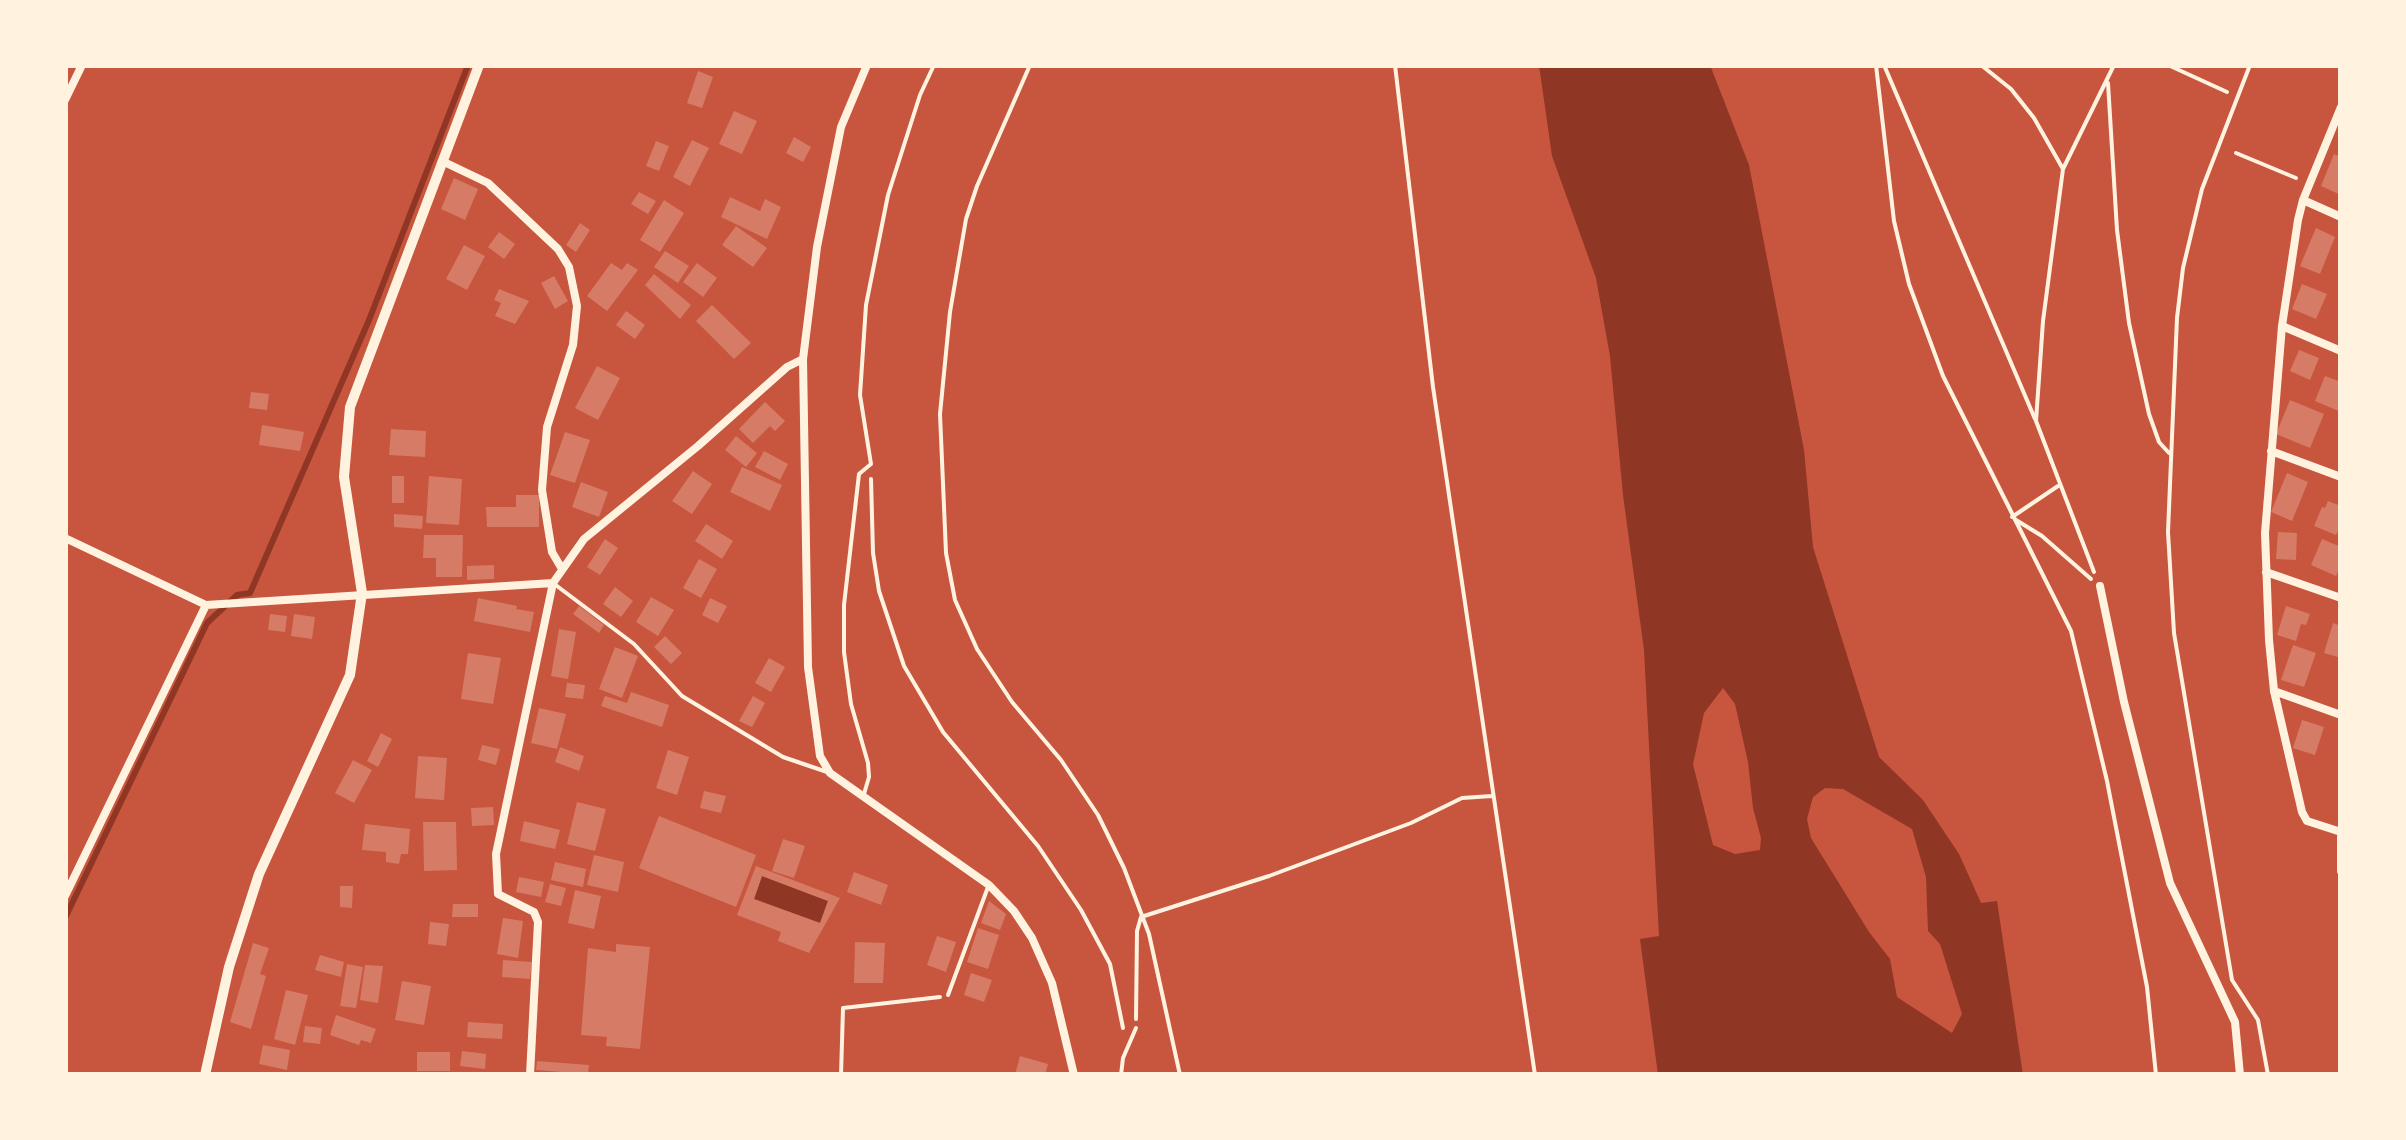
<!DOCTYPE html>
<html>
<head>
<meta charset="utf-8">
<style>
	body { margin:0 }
	#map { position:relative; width:2406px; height:1140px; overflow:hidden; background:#c8553d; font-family:Ubuntu,sans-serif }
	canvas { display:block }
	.frame { position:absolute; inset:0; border:68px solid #fff3e0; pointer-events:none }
</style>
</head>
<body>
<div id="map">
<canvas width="2406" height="1140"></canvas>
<div class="frame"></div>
</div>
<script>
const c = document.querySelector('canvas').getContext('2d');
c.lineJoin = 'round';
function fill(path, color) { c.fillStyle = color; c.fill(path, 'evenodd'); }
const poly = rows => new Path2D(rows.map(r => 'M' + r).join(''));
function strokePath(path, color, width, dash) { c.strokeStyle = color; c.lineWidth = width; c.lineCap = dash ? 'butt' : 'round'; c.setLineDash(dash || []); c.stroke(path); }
fill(poly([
	[1539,65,1710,65,1749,165,1804,450,1813,547,1879,757,1923,800,1959,854,1981,903,1997,901,2023,1075,1658,1075,1640,939,1659,936,1644,650,1623,495,1610,356,1596,278,1552,156],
	[1723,688,1735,704,1748,762,1753,808,1761,838,1760,850,1735,854,1713,845,1693,764,1704,713],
	[1825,788,1843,789,1912,829,1926,877,1928,931,1940,944,1962,1014,1952,1033,1897,997,1890,959,1869,932,1811,838,1807,819,1813,797],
	[762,876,828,901,820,923,754,899]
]), '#8f3625');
strokePath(poly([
	[65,918,207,623,237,595,250,593,369,320,468,65]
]), '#8f3625', 6);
fill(poly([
	[698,71,713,77,702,108,687,103],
	[734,111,757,121,742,154,719,144],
	[794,137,811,147,803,162,786,153],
	[692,140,709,148,690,186,673,177],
	[656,141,669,146,659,171,646,166],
	[2334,154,2341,157,2341,195,2321,186],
	[454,178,478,189,465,220,441,209],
	[639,192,656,201,648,214,631,204],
	[730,197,760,211,765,199,781,207,767,239,721,217],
	[664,200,684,213,660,252,640,240],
	[580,223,590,230,576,252,566,245],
	[736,226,767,248,753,267,722,245],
	[2316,228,2335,237,2320,274,2300,266],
	[499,232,515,244,504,259,488,247],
	[464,245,485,256,467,290,446,279],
	[665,251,689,266,678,283,654,267],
	[611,263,622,270,627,263,638,270,607,311,587,296],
	[697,263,717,278,703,297,683,282],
	[654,274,691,305,680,319,645,285],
	[554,276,568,301,555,309,541,283],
	[2302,284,2327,294,2316,319,2292,309],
	[499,289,529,301,515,324,495,316,501,303,494,300],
	[712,305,751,343,734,359,696,321],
	[626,311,645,325,635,339,616,325],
	[2299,350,2319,358,2310,380,2290,371],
	[597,366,620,378,598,420,575,408],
	[2325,376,2341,382,2341,412,2315,401],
	[251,392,269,394,267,410,249,408],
	[2290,400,2324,414,2310,448,2276,434],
	[765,402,785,421,775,431,770,426,753,443,739,429],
	[262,425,304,432,300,451,259,445],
	[391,429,426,431,425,457,389,455],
	[565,432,590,440,575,483,550,475],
	[736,436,757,453,746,467,725,450],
	[764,451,788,464,780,480,755,467],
	[742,467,782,485,770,511,730,492],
	[693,471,712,484,692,514,672,501],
	[2287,473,2308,482,2292,521,2271,512],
	[392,476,404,476,404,503,392,503],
	[429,476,462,479,459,525,426,523],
	[581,482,608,492,599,517,572,507],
	[516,495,539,495,539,527,487,527,486,507,516,507],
	[2328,501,2341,506,2341,525,2336,535,2314,526,2322,507,2325,508],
	[394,514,423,516,422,529,394,527],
	[706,524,733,541,722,559,695,541],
	[2278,532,2297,533,2296,560,2276,559],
	[424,535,463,535,462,577,436,577,436,558,423,558],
	[605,539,618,548,600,575,587,567],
	[2322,539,2341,547,2341,565,2336,576,2311,565],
	[699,559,717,569,701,598,683,588],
	[494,565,494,579,467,580,467,566],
	[615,587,633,601,621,617,603,604],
	[651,597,674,610,658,636,636,622],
	[478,598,517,606,516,609,534,612,530,632,474,621],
	[710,598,727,606,718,623,702,615],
	[579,606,604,625,599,633,573,614],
	[2286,606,2310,614,2306,625,2301,624,2296,641,2277,635],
	[270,614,287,616,285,632,268,630],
	[294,614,315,617,312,639,291,636],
	[2333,623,2341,626,2341,658,2324,653],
	[559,629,576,632,568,679,551,676],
	[665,636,682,653,671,664,654,647],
	[2293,645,2316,653,2304,687,2281,680],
	[615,647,638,656,622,698,599,689],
	[468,653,501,658,493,704,461,699],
	[769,658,785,667,771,692,755,683],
	[567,683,585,685,583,699,565,697],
	[631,692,669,705,662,727,601,706,605,696,627,703],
	[753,696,765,703,752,727,739,721],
	[539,708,566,714,557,749,531,743],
	[2302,720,2324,727,2315,755,2293,748],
	[381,733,392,739,378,767,367,761],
	[482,745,500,749,496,765,478,760],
	[560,747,584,756,579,771,555,762],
	[668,750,689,757,677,795,656,788],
	[418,756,447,758,444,800,415,798],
	[353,760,372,770,354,803,335,793],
	[704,791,726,796,721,813,700,808],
	[577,802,606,809,595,851,567,844],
	[493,807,494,825,472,826,471,808],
	[659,816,756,855,736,907,639,868],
	[524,821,560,830,555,849,520,841],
	[423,822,456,822,457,870,424,871],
	[365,824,410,829,408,854,401,854,399,864,386,862,386,852,362,850],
	[783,839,805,846,794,878,772,871],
	[594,855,624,862,618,892,587,885],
	[555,862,586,869,583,887,551,880],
	[756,866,840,898,809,953,778,941,781,932,737,915],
	[762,876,828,901,820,923,754,899],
	[854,872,888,885,881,905,847,892],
	[519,877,544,882,541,897,516,892],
	[550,884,566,888,561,906,545,902],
	[340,886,353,886,352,908,340,907],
	[575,890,601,896,594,929,568,923],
	[989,901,1006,914,1000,930,981,923],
	[453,904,478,904,478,917,452,917],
	[503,918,523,921,518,958,497,954],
	[430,922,449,924,446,946,428,944],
	[978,928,999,935,988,969,967,962],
	[937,936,956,942,946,972,927,965],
	[855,942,885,943,883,983,854,983],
	[253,943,269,948,260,974,266,976,251,1029,230,1022],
	[616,944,650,947,640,1049,606,1046,607,1037,581,1035,588,948,616,952],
	[320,955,344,962,341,977,315,970],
	[503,960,532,962,530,979,502,977],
	[347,964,363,967,356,1008,340,1006],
	[365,965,383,966,378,1003,360,1000],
	[971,973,992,980,984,1002,964,995],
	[402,981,431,986,424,1025,395,1020],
	[286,990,308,995,295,1045,274,1039],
	[336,1015,376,1029,371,1043,361,1040,359,1045,330,1035],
	[468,1022,503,1024,502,1039,467,1037],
	[305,1026,322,1028,320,1044,303,1042],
	[263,1045,290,1050,287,1070,259,1064],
	[462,1051,486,1054,485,1069,460,1066],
	[417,1052,450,1052,450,1071,417,1071],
	[1020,1056,1048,1064,1045,1075,1015,1075],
	[537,1061,589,1065,588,1074,536,1070]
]), '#d67c66');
strokePath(poly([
	[1030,65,977,186,966,219,950,312,940,414,946,553,955,600,977,649,1012,702,1061,760,1098,815,1124,868,1149,934,1180,1075],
	[1395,65,1433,387,1535,1075],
	[1876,65,1894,221,1909,284,1943,376,2071,631,2107,781,2147,987,2156,1075],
	[1884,65,2035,419],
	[1981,65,2011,89,2034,118,2063,169],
	[2168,65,2227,92],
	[2250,65,2202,189,2183,268,2177,318,2168,532,2174,633,2232,980,2258,1020,2268,1075],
	[2108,83,2117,230,2129,323,2149,414,2159,442,2169,453],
	[2236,153,2296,178],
	[871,479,873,553,879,591,904,666,943,732,1038,846,1081,910,1110,964,1123,1028],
	[2012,517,2058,486],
	[2016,520,2042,536,2091,579],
	[2094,572,2036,421,2043,321,2063,169,2114,65],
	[1136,1019,1137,931,1141,917,1269,876,1411,823,1462,798,1492,796],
	[841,1075,843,1008,940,997]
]), '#fff3e0', 4);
strokePath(poly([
	[553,583,634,644,682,696,783,757,830,773],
	[864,794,869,777,868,763,851,704,844,652,844,605,859,474,871,464,860,395,866,305,888,195,920,95,934,65],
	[948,995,988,887],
	[1121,1075,1123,1058,1136,1028]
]), '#fff3e0', 4);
strokePath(poly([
	[867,65,841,127,817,247,803,359,808,667,820,756,830,773,989,885,1014,911,1032,938,1052,983,1074,1075],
	[65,100,82,65],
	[2341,107,2303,200,2298,220,2282,326,2265,533,2269,640,2274,691,2302,812,2307,821,2341,832],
	[442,161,488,183,558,249,569,267,577,306,573,345,547,427,542,490,552,552,562,569],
	[2303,200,2341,217],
	[2282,326,2341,351],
	[2271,451,2341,477],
	[65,538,206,605,553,583],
	[2266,572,2341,598],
	[2100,586,2124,702,2170,883,2235,1022,2240,1075],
	[2274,691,2341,715],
	[2341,837,2341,871],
	[65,896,206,605],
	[530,1075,538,922,534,912,498,894,496,854,553,583,584,539,698,446,787,367,803,359]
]), '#fff3e0', 8);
strokePath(poly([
	[205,1075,229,967,259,874,350,675,362,593,344,477,350,407,479,65]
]), '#fff3e0', 10);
</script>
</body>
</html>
